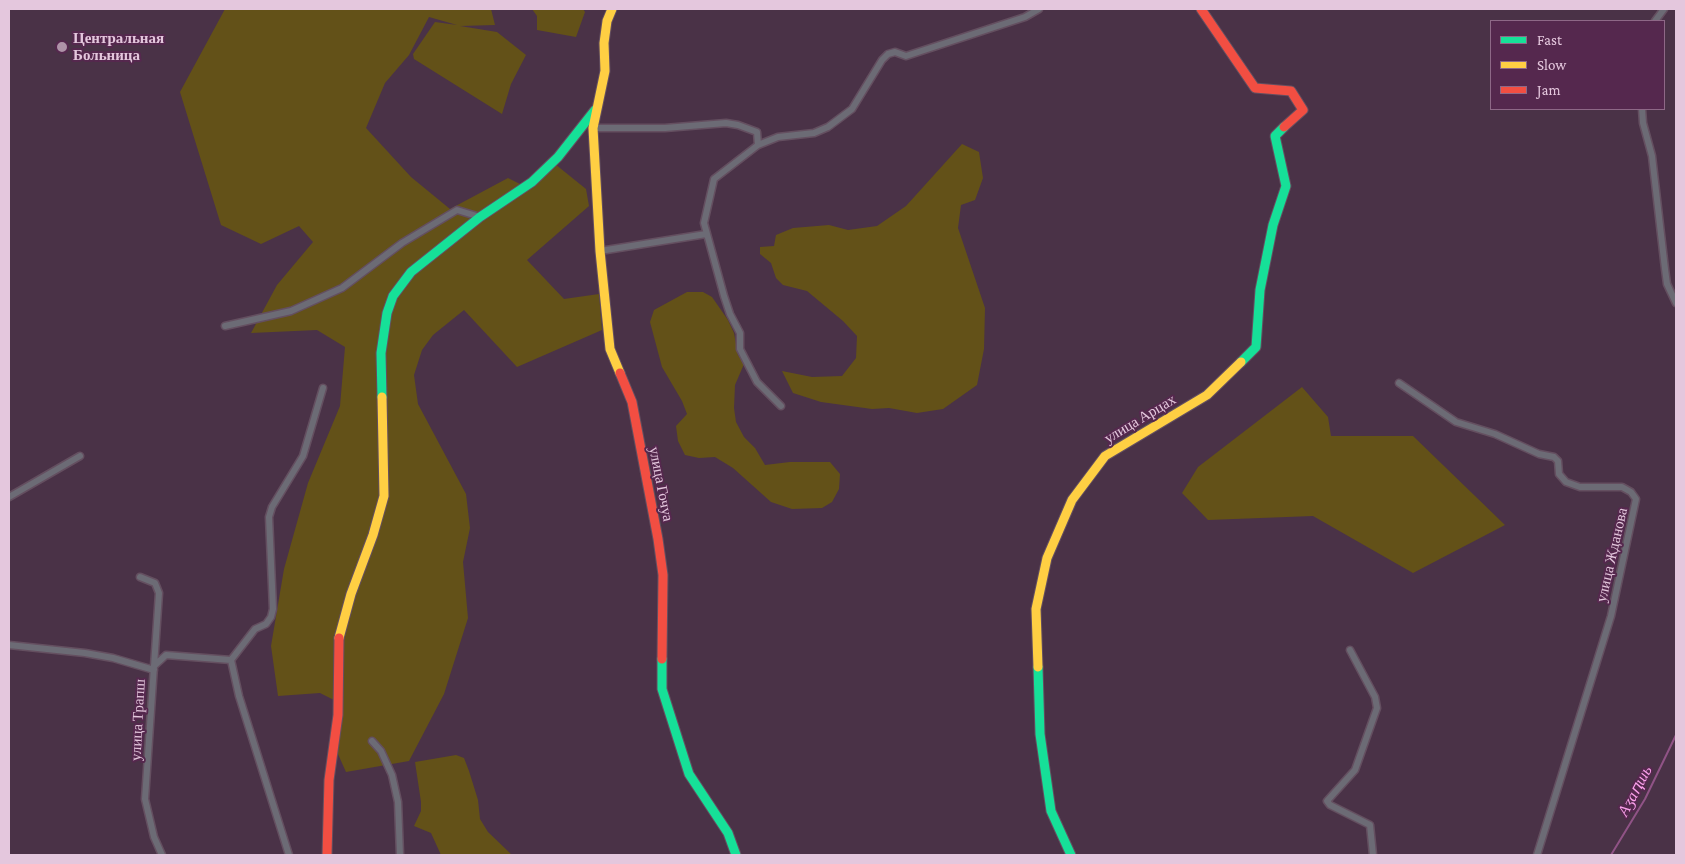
<!DOCTYPE html>
<html>
<head>
<meta charset="utf-8">
<style>
	body { margin:0 }
	#map { position:relative; width:1685px; height:864px; overflow:hidden; background:#4a3247; font-family:"Crimson Pro",serif }
	canvas { display:block }
	.frame { position:absolute; inset:0; border:10px solid #e4c7dd; pointer-events:none }
	.legend { position:absolute; left:1490px; top:20px; width:175px; height:90px; box-sizing:border-box; background:#55284e; border:1px solid #8e6887; margin:0; padding:6px 9px; list-style:none; font-size:15px; color:#e4c7dd }
	.legend li { display:flex; align-items:center; gap:10px; height:25px }
	.legend b { width:25px; border:1px solid #8e6887 }
</style>
</head>
<body>
<div id="map">
<canvas width="1685" height="864"></canvas>
<div class="frame"></div>
<ul class="legend">
<li><b style="height:6px;background:#16e098"></b>Fast</li>
<li><b style="height:6px;background:#ffcf43"></b>Slow</li>
<li><b style="height:6px;background:#f24e42"></b>Jam</li>
</ul>
</div>
<script>
const c = document.querySelector('canvas').getContext('2d');
c.lineJoin = 'round';
function fill(path, color) { c.fillStyle = color; c.fill(path, 'evenodd'); }
const poly = rows => new Path2D(rows.map(r => 'M' + r).join(''));
function strokePath(path, color, width, dash) { c.strokeStyle = color; c.lineWidth = width; c.lineCap = dash ? 'butt' : 'round'; c.setLineDash(dash || []); c.stroke(path); }
function label(font, color, halo, rows, align = 'center') {
  c.font = font + ' "Crimson Pro",serif'; c.lineWidth = 4; c.setLineDash([]); c.textBaseline = 'middle'; c.strokeStyle = halo; c.fillStyle = color; for (const [text, x, y, turn = 0] of rows) {
    c.save(); c.translate(x, y); c.rotate((+turn || 0) * Math.PI / 180); c.textAlign = isNaN(turn) ? turn : align; if (halo) c.strokeText(text, 0, 0); c.fillText(text, 0, 0); c.restore();
  }
}
fill(poly([
	[225,9,491,9,495,25,460,26,497,32,526,55,511,84,502,114,414,59,413,54,435,22,457,25,429,17,409,55,385,83,366,128,411,177,450,209,508,178,522,185,555,164,586,189,589,206,527,260,564,299,599,294,602,330,517,367,464,310,433,335,422,350,414,375,418,404,466,494,470,528,463,562,468,618,444,694,409,761,346,772,337,752,342,704,320,693,278,696,271,646,284,569,308,483,340,406,345,347,317,330,251,333,277,285,313,242,299,226,261,244,221,225,180,92],
	[532,9,583,9,585,12,576,37,537,30,537,16],
	[962,144,979,152,983,178,975,200,961,205,958,228,985,308,984,349,977,385,943,409,917,413,889,408,872,409,821,402,793,393,782,371,812,377,842,376,856,358,857,336,843,321,807,291,783,285,776,278,771,263,760,254,760,247,774,246,776,235,793,228,829,225,848,230,877,226,906,206],
	[687,292,703,292,712,297,728,320,734,333,738,355,744,364,735,385,734,408,736,422,744,437,755,448,765,465,790,462,830,462,840,474,839,489,832,502,822,508,792,509,771,502,733,468,715,457,699,458,685,455,678,441,676,426,687,414,682,401,662,367,650,322,654,310],
	[1302,387,1328,417,1331,436,1413,436,1505,525,1413,573,1313,516,1208,520,1182,493,1198,467],
	[456,755,464,758,469,771,478,800,480,819,488,832,512,855,441,855,431,833,414,826,421,811,421,802,415,762]
]), '#635118');
strokePath(poly([
	[1611,855,1645,799,1676,735]
]), '#905386', 2);
const street = poly([
	[1655,21,1664,9],
	[1642,109,1643,123,1652,156,1665,269,1667,284,1676,303],
	[593,128,665,128,726,123,738,125,757,132,758,145,714,179,704,223,724,296,730,314,740,333,740,349,757,382,781,406],
	[758,145,778,137,814,133,828,127,852,109,882,60,888,54,895,52,906,56,1025,17,1039,9],
	[600,251,706,234],
	[225,326,291,311,342,288,402,243,457,210,480,217],
	[1399,383,1456,422,1495,434,1539,454,1554,457,1558,461,1559,474,1566,482,1580,487,1622,487,1631,492,1636,499,1611,616,1537,855],
	[9,497,80,456],
	[140,577,155,583,159,593,154,666],
	[9,645,85,653,113,658,154,670],
	[1350,650,1375,697,1377,708,1355,770,1327,801,1330,805,1370,825,1373,855],
	[372,741,381,751,392,775,398,802,400,855],
	[162,855,154,837,145,799,154,666,166,655,231,660],
	[289,855,239,696,231,660,255,629,266,624,271,617,273,609,269,517,272,507,303,456,323,388]
]);
const fast = poly([
	[1241,362,1256,347,1260,290,1273,225,1286,186,1275,136,1284,127],
	[382,397,381,353,387,313,393,296,411,272,480,217,532,182,558,157,595,110],
	[662,659,662,689,689,774,728,833,736,855],
	[1038,667,1040,734,1051,811,1071,855]
]);
const slow = poly([
	[612,9,607,21,604,43,605,71,593,128,600,251,610,349,620,373],
	[339,638,351,594,373,535,384,496,382,397],
	[1038,667,1036,609,1047,558,1072,500,1105,456,1207,395,1241,362]
]);
const jam = poly([
	[1201,9,1255,88,1291,91,1303,110,1284,127],
	[620,373,632,402,658,539,663,575,662,659],
	[327,855,329,780,338,715,339,638]
]);
strokePath(street, '#644f60', 9);
strokePath(fast, '#644f60', 11);
strokePath(slow, '#644f60', 11);
strokePath(jam, '#644f60', 11);
strokePath(street, '#6c6b75', 6);
strokePath(fast, '#16e098', 9);
strokePath(slow, '#ffcf43', 9);
strokePath(jam, '#f24e42', 9);
for (const [x, y, r, color] of [
	[62,47,6,"#ae93a8"]
]) { const dot = new Path2D(); dot.arc(x, y, r, 0, 2 * Math.PI); c.fillStyle = color; c.fill(dot); strokePath(dot, '#55284e', 2); }
label('bold 15px', '#e4c7dd', '#55284e', [
	["Центральная",73,38],
	["Больница",73,55]
], 'left');
label('15px', '#e4c7dd', '#55284e', [
	["улица Арцах",1140,419,-31],
	["улица Гочуа",661,484,79],
	["улица Жданова",1612,555,-77],
	["улица Трапш",138,720,-87]
]);
label('italic 16px', '#fba0eb', '#55284e', [
	["Аӡаԥшь",1635,791,-62]
]);
</script>
</body>
</html>
